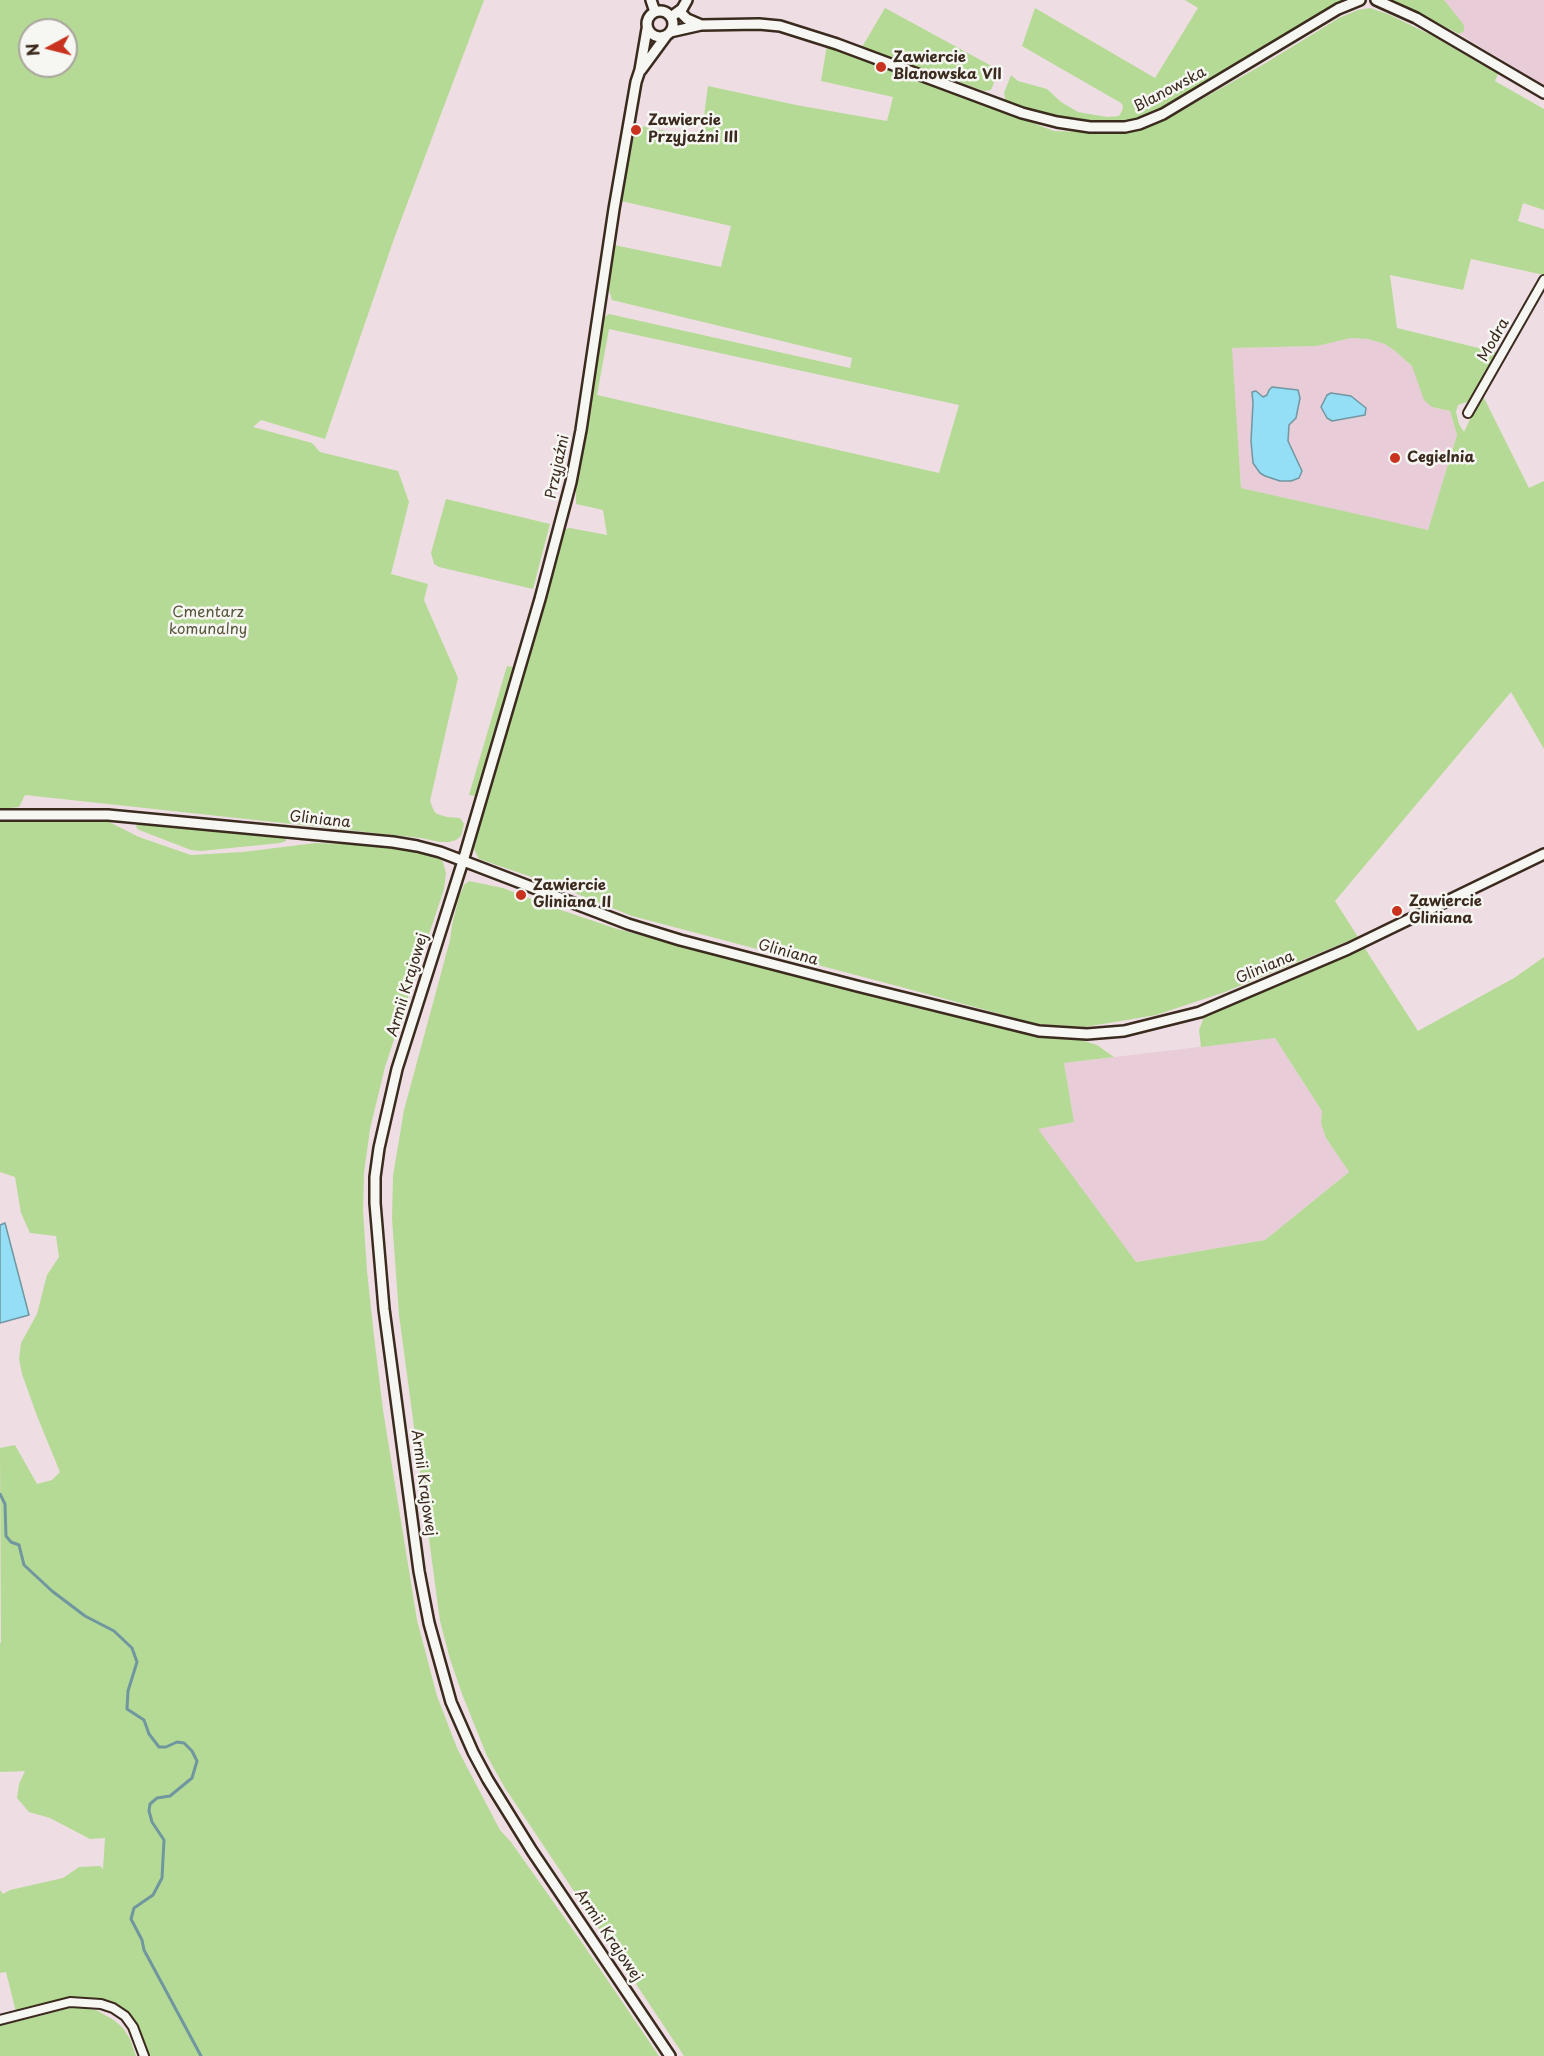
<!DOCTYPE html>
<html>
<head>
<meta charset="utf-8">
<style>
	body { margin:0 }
	#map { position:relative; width:1544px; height:2056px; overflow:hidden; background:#eedee3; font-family:"Playpen Sans",sans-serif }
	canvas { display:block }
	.north { position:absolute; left:18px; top:18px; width:60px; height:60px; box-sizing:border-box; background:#f6f6f2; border:2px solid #aba49d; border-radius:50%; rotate:263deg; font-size:16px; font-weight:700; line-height:24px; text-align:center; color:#3b2a1e }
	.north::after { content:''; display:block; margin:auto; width:21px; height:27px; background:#c8321e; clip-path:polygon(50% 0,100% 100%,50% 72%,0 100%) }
</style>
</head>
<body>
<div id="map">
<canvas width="1544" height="2056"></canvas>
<div class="north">N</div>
</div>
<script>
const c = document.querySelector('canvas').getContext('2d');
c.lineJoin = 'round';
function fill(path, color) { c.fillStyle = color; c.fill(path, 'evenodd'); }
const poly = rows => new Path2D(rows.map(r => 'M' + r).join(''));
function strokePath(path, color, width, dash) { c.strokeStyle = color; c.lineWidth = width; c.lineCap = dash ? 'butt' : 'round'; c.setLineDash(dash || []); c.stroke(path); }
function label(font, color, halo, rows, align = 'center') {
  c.font = font + ' "Playpen Sans",sans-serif'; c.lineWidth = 5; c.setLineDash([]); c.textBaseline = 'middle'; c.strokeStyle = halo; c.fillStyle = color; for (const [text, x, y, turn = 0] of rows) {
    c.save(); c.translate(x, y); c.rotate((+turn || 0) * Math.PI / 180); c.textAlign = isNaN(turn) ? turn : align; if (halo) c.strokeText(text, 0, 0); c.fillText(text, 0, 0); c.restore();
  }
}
fill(poly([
	[1444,0,1544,0,1544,85,1459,34,1463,31],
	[1351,338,1368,339,1385,344,1395,351,1412,366,1432,407,1450,411,1457,435,1428,531,1241,488,1231,348,1317,346],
	[1275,1038,1322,1111,1321,1123,1326,1138,1349,1172,1265,1240,1135,1262,1037,1129,1074,1122,1064,1063]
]), '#e8cdd8');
fill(poly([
	[0,0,484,0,395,236,325,439,261,420,253,427,312,443,320,452,398,471,409,502,391,574,428,584,424,600,458,678,430,801,434,811,437,814,447,817,460,818,464,824,461,836,456,840,449,842,440,842,421,838,25,795,19,807,0,809],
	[30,30,66,30,66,66,30,66],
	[1185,0,1345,0,1271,42,1214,79,1166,106,1137,119,1124,122,1083,121,1064,118,1014,105,1006,102,1004,93,1011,75,1018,81,1047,89,1061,102,1078,112,1107,117,1119,116,1122,111,1123,106,1121,103,1022,46,1035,8,1155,78,1198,8],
	[1393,0,1444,0,1464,25,1464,31,1459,34],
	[885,8,999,70,991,90,984,91,862,47],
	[1370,8,1388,14,1431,35,1498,74,1495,81,1544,109,1544,210,1523,203,1518,221,1544,229,1544,275,1471,259,1463,290,1390,275,1397,328,1499,353,1472,400,1458,405,1456,412,1459,424,1464,432,1482,394,1529,488,1544,481,1544,749,1511,692,1335,901,1358,937,1225,992,1156,1015,1085,1027,1037,1024,905,988,632,916,555,885,479,859,474,849,486,799,492,786,565,529,570,528,607,535,603,510,576,504,576,486,603,318,609,314,850,368,852,358,612,300,609,290,614,245,721,267,731,226,621,201,636,125,701,138,708,86,796,105,887,121,893,97,821,81,827,45,1054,131,1114,133,1131,131,1145,128,1179,112,1264,64,1339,18,1358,10],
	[609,329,959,405,939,473,597,395],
	[1351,338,1368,339,1385,344,1395,351,1412,366,1424,400,1432,407,1450,411,1457,435,1428,530,1241,488,1232,348,1317,346],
	[446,499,550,524,533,589,439,567,434,564,431,553],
	[507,666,513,667,475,796,469,795],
	[0,821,109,822,139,837,191,855,243,852,315,843,394,846,437,856,443,862,446,873,444,889,385,1067,370,1129,364,1173,363,1210,367,1271,374,1336,383,1410,417,1620,437,1696,457,1748,500,1830,511,1842,583,1944,659,2056,147,2056,138,2029,128,2013,114,2005,79,1998,16,2012,6,1972,0,1973,0,1890,3,1894,10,1890,63,1878,79,1867,100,1866,103,1869,105,1838,90,1839,50,1818,29,1812,17,1798,19,1784,25,1771,0,1772,0,1644,1,1642,0,1448,15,1445,37,1484,52,1480,60,1472,37,1416,22,1374,19,1359,21,1343,37,1314,47,1275,59,1257,56,1236,30,1233,21,1213,15,1177,0,1172],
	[137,824,283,837,286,838,286,841,280,843,201,851,191,850,139,830,136,827],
	[469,881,503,888,552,907,617,929,925,1010,1038,1035,1075,1038,1097,1045,1114,1057,1064,1063,1074,1122,1038,1129,1136,1262,1265,1240,1349,1172,1326,1138,1321,1123,1322,1111,1275,1038,1201,1047,1199,1030,1204,1017,1321,968,1364,947,1418,1031,1514,978,1544,957,1544,2056,684,2056,505,1788,487,1756,462,1694,450,1659,440,1621,399,1315,392,1219,393,1176,404,1110,450,940,452,925,459,897,464,885],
	[74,2007,96,2010,114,2020,123,2028,130,2039,136,2056,0,2056,0,2026]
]), '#b5da95');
const water = poly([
	[1272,387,1298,390,1300,398,1296,418,1289,425,1288,441,1302,471,1299,478,1291,481,1280,481,1265,476,1260,473,1253,463,1251,441,1253,403,1252,392,1256,391,1263,397,1267,395,1269,390,1272,387],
	[1331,393,1351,396,1366,408,1365,415,1332,421,1327,418,1321,407,1327,395,1331,393],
	[5,1223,29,1315,0,1323,0,1225,5,1223]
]);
fill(water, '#94def6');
strokePath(water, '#7096a0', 1.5);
strokePath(poly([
	[0,1494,5,1504,6,1536,11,1542,19,1545,24,1565,52,1591,85,1616,114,1631,132,1648,137,1662,128,1691,127,1709,144,1720,149,1734,159,1747,166,1747,177,1742,184,1743,192,1751,197,1761,192,1778,170,1796,157,1798,150,1804,149,1811,152,1822,164,1840,162,1878,153,1895,134,1908,131,1919,142,1940,144,1950,201,2056]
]), '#7096a0', 3);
const minor = poly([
	[1468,413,1544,280],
	[0,2020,70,2002,101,2004,113,2008,125,2016,133,2027,144,2056]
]);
const tertiary = poly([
	[651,0,655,12],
	[1376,0,1416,18,1544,93],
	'647 24a13 13 0 1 1 26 0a13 13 0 1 1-26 0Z',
	[679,11,687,19,701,25],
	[675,14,682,9,687,0],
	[647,29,640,70,636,82,614,209,581,430,571,482,540,599,463,861,397,1069,379,1148,375,1177,375,1203,384,1309,419,1571,429,1623,451,1702,473,1752,488,1780,532,1851,670,2056],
	[670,32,701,25,759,24,780,26,837,44,1022,113,1057,122,1090,127,1125,127,1139,124,1163,114,1338,9,1360,0],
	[641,70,666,36],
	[0,815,108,815,393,842,417,846,440,852,628,924,680,940,857,986,1039,1031,1087,1034,1124,1031,1200,1012,1348,949,1544,854]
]);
strokePath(minor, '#3b2a1e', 12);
strokePath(tertiary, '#3b2a1e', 14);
strokePath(minor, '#f6f6f2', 8);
strokePath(tertiary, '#f6f6f2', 9);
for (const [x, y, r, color] of [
	[881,67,6,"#c8321e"],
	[636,130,6,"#c8321e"],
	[1395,458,6,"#c8321e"],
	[521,895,6,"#c8321e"],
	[1397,911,6,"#c8321e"]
]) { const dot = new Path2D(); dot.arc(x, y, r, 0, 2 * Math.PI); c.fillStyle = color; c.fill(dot); strokePath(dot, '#f6f6f2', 2); }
label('bold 15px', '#3b2a1e', '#f6f6f2', [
	["Zawiercie",893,58],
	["Blanowska VII",893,75],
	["Zawiercie",648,121],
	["Przyjaźni III",648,138],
	["Cegielnia",1407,458],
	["Zawiercie",533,886],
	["Gliniana II",533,903],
	["Zawiercie",1409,902],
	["Gliniana",1409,919]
], 'left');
label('15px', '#3b2a1e', '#f6f6f2', [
	["Blanowska",1170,90,-28],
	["Modra",1494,340,-60],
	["Przyjaźni",558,467,-78],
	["Gliniana",320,820,6],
	["Gliniana",788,953,15],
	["Gliniana",1265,968,-23],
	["Armii Krajowej",408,985,-73],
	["Armii Krajowej",423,1483,82],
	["Armii Krajowej",608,1936,56]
]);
label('15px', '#5a563c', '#f6f6f2', [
	["Cmentarz",208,613],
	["komunalny",208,630]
]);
</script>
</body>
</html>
